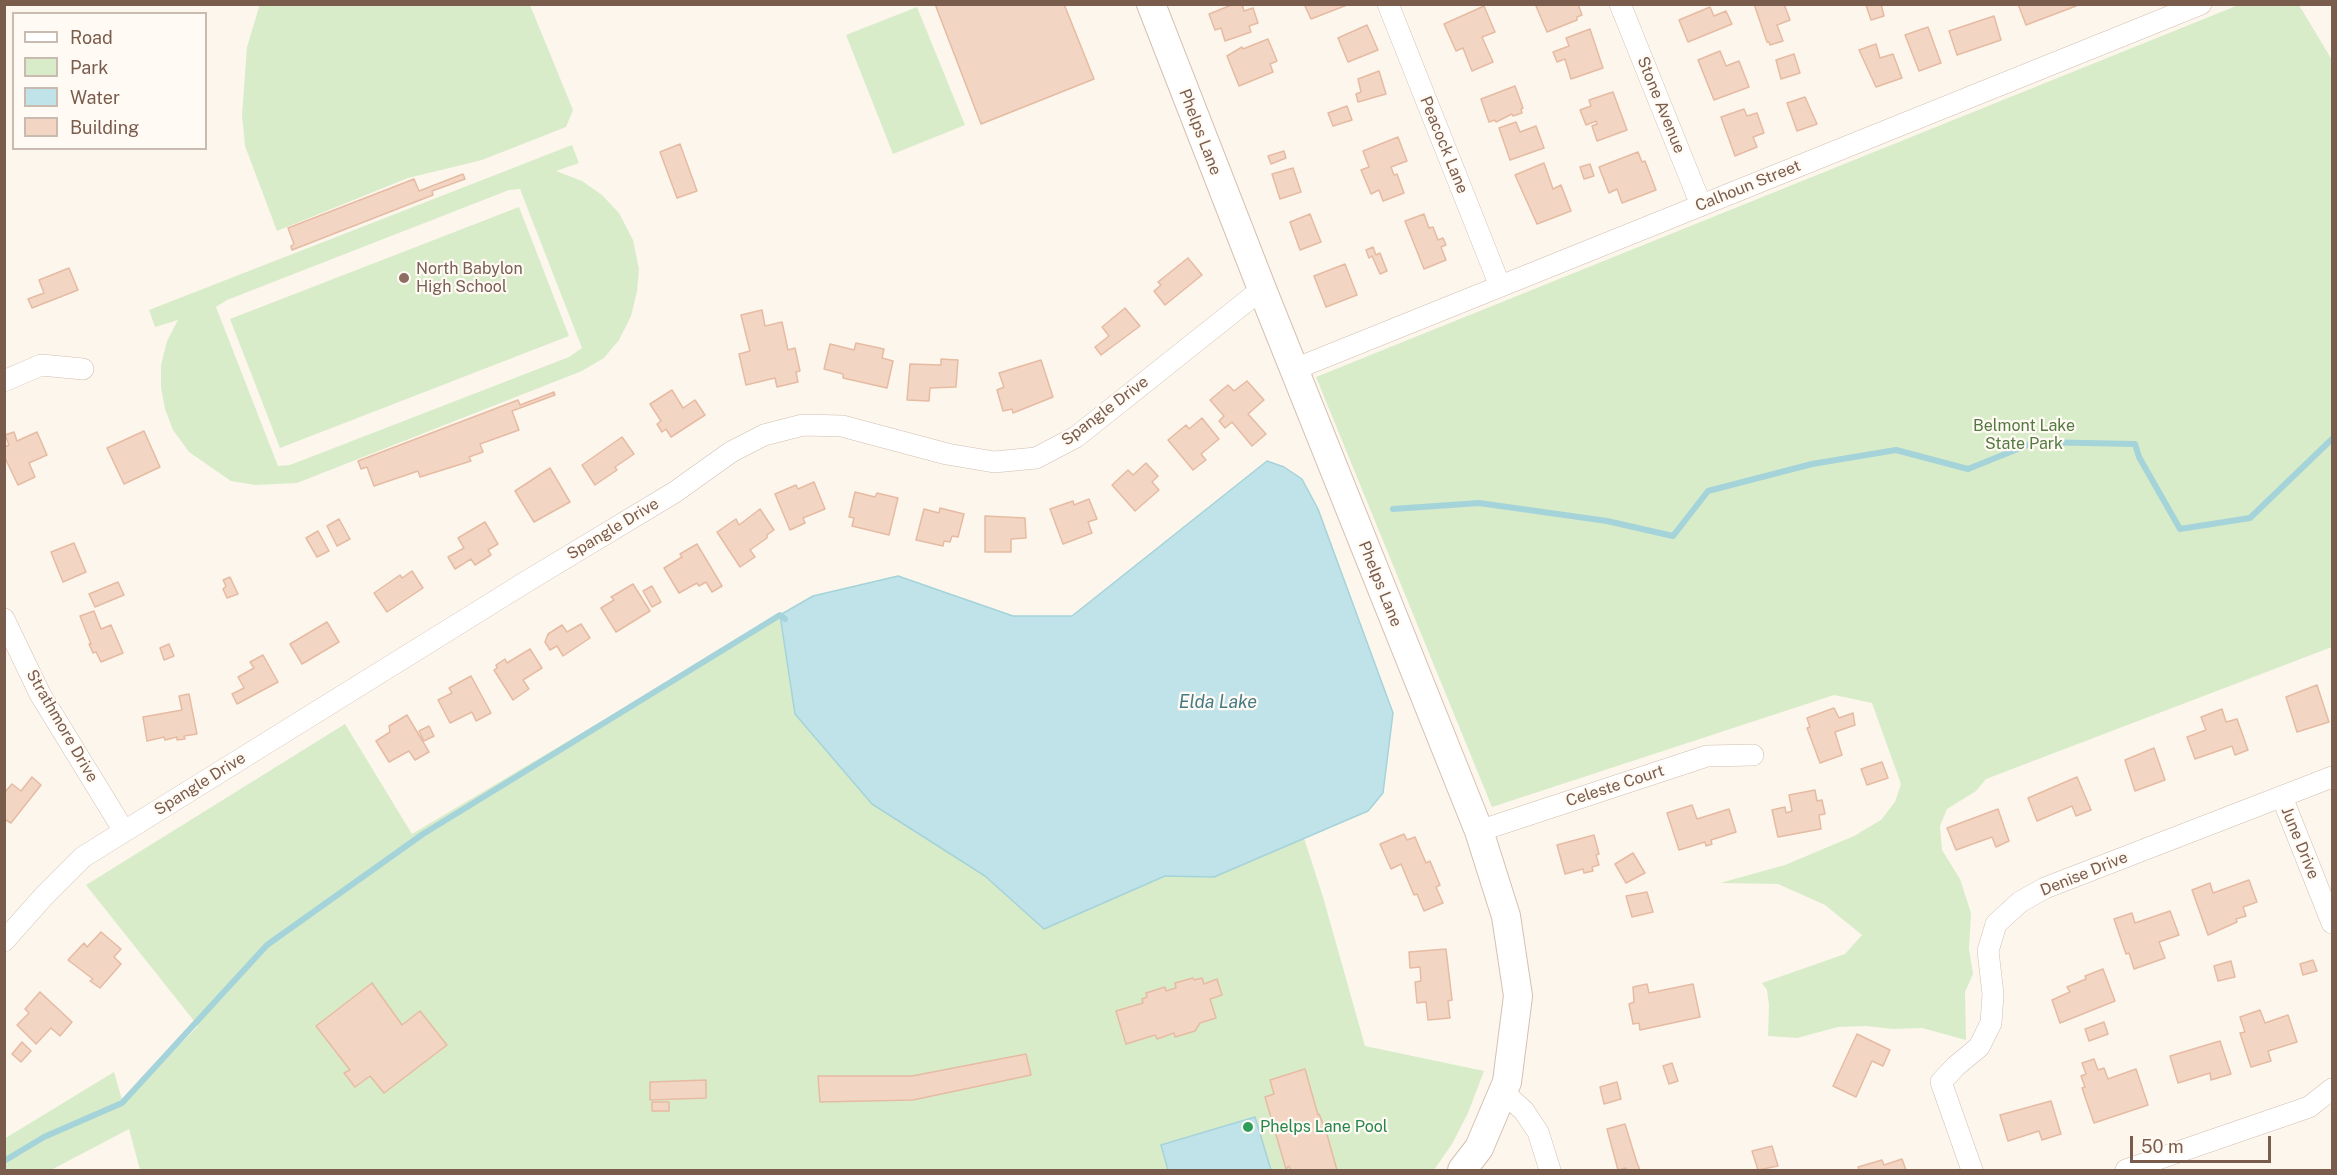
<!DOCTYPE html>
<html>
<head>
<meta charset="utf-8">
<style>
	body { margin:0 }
	#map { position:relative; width:2337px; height:1175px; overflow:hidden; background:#fdf6ec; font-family:"Public Sans",sans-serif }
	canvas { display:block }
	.frame { position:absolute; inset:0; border:6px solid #7a5c4d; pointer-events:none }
	.legend { position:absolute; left:12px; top:12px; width:195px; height:138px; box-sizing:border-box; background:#fffaf3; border:2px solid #cabbb1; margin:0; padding:8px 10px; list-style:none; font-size:18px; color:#7a5c4d }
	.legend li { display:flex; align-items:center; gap:12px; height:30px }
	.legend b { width:30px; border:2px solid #cabbb1 }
	.scale { position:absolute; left:2130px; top:1136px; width:141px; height:27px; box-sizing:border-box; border:3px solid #7a5c4d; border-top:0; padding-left:8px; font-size:18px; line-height:21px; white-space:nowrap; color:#7a5c4d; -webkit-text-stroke:4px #fffaf3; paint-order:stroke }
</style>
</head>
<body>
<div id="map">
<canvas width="2337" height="1175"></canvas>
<div class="frame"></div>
<ul class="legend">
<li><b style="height:8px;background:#fff"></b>Road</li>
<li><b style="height:16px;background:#d8ecc9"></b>Park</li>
<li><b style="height:16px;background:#bfe3e8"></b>Water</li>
<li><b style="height:16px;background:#f3d5c3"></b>Building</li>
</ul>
<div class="scale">50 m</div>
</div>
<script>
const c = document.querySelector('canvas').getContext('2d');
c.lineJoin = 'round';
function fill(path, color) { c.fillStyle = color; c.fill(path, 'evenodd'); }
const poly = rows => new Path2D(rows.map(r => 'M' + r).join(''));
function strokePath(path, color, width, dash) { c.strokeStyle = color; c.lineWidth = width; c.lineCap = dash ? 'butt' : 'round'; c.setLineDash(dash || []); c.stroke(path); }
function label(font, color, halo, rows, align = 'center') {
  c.font = font + ' "Public Sans",sans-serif'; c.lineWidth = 4.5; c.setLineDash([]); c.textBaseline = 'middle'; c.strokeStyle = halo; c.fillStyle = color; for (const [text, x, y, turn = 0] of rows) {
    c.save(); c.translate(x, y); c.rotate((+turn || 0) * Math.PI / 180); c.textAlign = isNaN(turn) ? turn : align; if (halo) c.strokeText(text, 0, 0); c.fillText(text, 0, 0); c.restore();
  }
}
fill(poly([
	[260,4,530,5,573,110,566,127,482,160,408,178,277,231,245,146,242,115,247,47],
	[2241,4,2299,5,2332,60,2332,647,1986,779,1976,791,1947,809,1940,826,1942,850,1960,879,1971,913,1969,949,1973,974,1965,992,1966,1040,1922,1028,1893,1029,1866,1026,1838,1027,1797,1038,1768,1036,1769,1005,1767,990,1762,983,1845,954,1862,935,1825,905,1778,884,1720,883,1785,865,1854,836,1881,820,1895,802,1901,784,1872,703,1834,695,1492,807,1316,377],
	[917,7,965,125,893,154,846,35],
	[572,145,579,163,556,171,582,181,602,195,619,213,633,240,639,269,637,291,631,316,619,340,604,358,582,371,297,483,255,485,231,481,189,452,173,430,165,409,161,387,161,365,167,341,178,320,155,327,149,310],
	[520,189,582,348,569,357,290,465,278,466,216,307,227,300,509,190],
	[519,207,569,336,280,448,230,319],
	[780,615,795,714,872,804,985,876,1044,929,1165,876,1214,877,1304,838,1323,897,1365,1046,1484,1071,1468,1113,1452,1144,1434,1170,140,1170,129,1129,51,1170,5,1170,4,1139,114,1072,123,1103,198,1026,86,885,345,724,412,834]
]), '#d8ecc9');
const water = poly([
	[1267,461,1284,467,1302,479,1318,509,1393,713,1383,793,1368,811,1214,877,1165,876,1044,929,985,876,872,804,795,714,780,615,813,596,898,576,1013,616,1072,616,1267,461],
	[1255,1117,1271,1170,1168,1170,1161,1145,1255,1117]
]);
fill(water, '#bfe3e8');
strokePath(water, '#a5d3da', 1.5);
strokePath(poly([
	[1393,509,1479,503,1607,521,1673,536,1708,491,1812,464,1896,450,1968,469,2035,442,2135,444,2139,457,2180,529,2250,518,2332,439],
	[4,1161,44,1137,122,1103,267,945,423,834,780,615,785,619]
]), '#a5d3da', 6);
const building = poly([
	[935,4,1064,4,1094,79,981,124,935,4],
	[1234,4,1242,4,1244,11,1253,8,1258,23,1249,26,1251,32,1225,41,1221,28,1215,30,1209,14,1234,4],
	[1304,4,1347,4,1347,5,1311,19,1304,4],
	[1539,4,1578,4,1582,15,1577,17,1577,20,1547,32,1536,6,1539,4],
	[1754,4,1784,4,1790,20,1777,25,1783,41,1770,45,1769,42,1767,42,1754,4],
	[1881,4,1884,16,1871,20,1866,5,1881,4],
	[2018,4,2075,4,2076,6,2026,25,2018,4],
	[1484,6,1495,32,1482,37,1493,62,1472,71,1463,48,1456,51,1444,24,1484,6],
	[1710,7,1714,16,1726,11,1732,24,1688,42,1679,20,1710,7],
	[1994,16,2001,40,1957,55,1949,31,1994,16],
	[1367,25,1378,50,1348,62,1338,38,1367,25],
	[1928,27,1941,63,1919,71,1905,35,1928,27],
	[1590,29,1603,68,1571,79,1565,59,1557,62,1553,52,1569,46,1566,38,1590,29],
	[1268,39,1277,61,1270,64,1273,72,1239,86,1227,56,1242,47,1243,49,1268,39],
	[1876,44,1880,58,1893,54,1902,78,1876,87,1859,50,1876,44],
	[1720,51,1726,66,1739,61,1749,87,1714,100,1698,60,1720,51],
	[1794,54,1800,73,1781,79,1776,60,1794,54],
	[1379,71,1386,94,1358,102,1356,94,1361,92,1358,79,1379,71],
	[1515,86,1523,108,1521,109,1522,113,1513,116,1512,114,1496,122,1495,120,1489,122,1481,99,1515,86],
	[1613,92,1627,130,1597,141,1592,126,1597,124,1596,121,1586,125,1580,110,1591,106,1589,100,1613,92],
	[1805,97,1817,124,1797,131,1787,103,1805,97],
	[1347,106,1352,120,1333,126,1328,113,1347,106],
	[1744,109,1747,116,1757,113,1764,133,1753,137,1757,147,1735,156,1721,117,1744,109],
	[1516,122,1520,132,1536,126,1544,148,1510,160,1499,128,1516,122],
	[1398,137,1407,161,1391,167,1394,175,1397,174,1404,193,1383,201,1379,190,1371,194,1361,170,1369,167,1363,151,1398,137],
	[680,144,697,191,677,198,660,152,680,144],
	[1284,151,1286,158,1271,164,1268,156,1284,151],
	[1638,152,1642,162,1645,161,1656,190,1622,203,1617,189,1609,193,1599,167,1638,152],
	[1544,163,1553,189,1561,185,1571,211,1537,224,1515,175,1544,163],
	[1590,164,1594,176,1584,179,1580,167,1590,164],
	[1293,168,1301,192,1280,199,1272,174,1293,168],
	[463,174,465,179,432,191,433,195,292,250,291,246,294,244,288,228,414,179,419,191,463,174],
	[1310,214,1321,242,1300,250,1290,222,1310,214],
	[1424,214,1429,228,1433,227,1438,240,1443,238,1446,245,1441,247,1446,260,1424,269,1405,221,1424,214],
	[1373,247,1376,255,1380,253,1387,271,1380,274,1372,256,1369,258,1366,250,1373,247],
	[1188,258,1202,275,1165,305,1154,291,1161,285,1158,282,1188,258],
	[1345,264,1357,295,1326,307,1314,276,1345,264],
	[69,268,78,290,32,308,28,299,44,293,39,280,69,268],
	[1125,308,1140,326,1101,355,1095,347,1109,336,1102,327,1125,308],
	[762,310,765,326,782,322,788,350,795,348,800,371,796,372,798,382,777,387,775,378,746,385,739,354,750,351,741,315,762,310],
	[856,343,884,349,882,358,893,361,887,388,843,378,843,374,824,369,830,344,854,350,856,343],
	[941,359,958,360,956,387,930,388,929,401,907,400,910,364,941,365,941,359],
	[1041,360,1053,397,1013,413,1012,409,1003,411,997,390,1004,387,999,373,1041,360],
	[1247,381,1264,400,1248,414,1266,434,1252,446,1232,422,1225,428,1219,421,1224,416,1210,400,1228,385,1234,391,1247,381],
	[672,390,683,408,695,400,705,415,671,437,666,429,662,432,657,424,661,421,650,404,672,390],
	[554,392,555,395,512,411,519,430,480,444,483,452,469,457,471,461,420,477,418,471,374,486,367,467,361,469,358,461,518,400,520,405,554,392],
	[1202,418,1219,439,1201,454,1206,460,1193,470,1168,440,1186,425,1189,429,1202,418],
	[144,431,160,467,124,484,107,448,144,431],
	[14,432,17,441,37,432,47,455,29,463,35,477,18,485,4,456,4,447,9,445,5,435,14,432],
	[622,437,634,454,615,467,617,470,595,485,582,465,622,437],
	[1146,463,1158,476,1152,482,1159,490,1135,511,1112,485,1128,470,1133,475,1146,463],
	[550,468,570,502,534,522,515,491,550,468],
	[814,482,825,509,803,518,805,523,790,530,775,494,796,485,798,489,814,482],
	[855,492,875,497,877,493,898,498,889,535,852,526,854,518,849,517,855,492],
	[1089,499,1097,519,1088,522,1092,533,1063,544,1050,509,1073,501,1074,505,1089,499],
	[940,508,964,514,958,537,952,536,950,542,944,541,943,546,916,540,924,509,939,513,940,508],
	[760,509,774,530,767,535,767,538,750,550,755,557,740,567,717,532,736,519,739,525,760,509],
	[985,516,1025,518,1026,538,1011,539,1011,552,985,552,985,516],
	[339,519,350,539,337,546,327,526,339,519],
	[485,522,498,544,488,550,491,555,475,565,471,559,455,569,448,557,464,548,458,538,485,522],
	[318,531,329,551,317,557,306,538,318,531],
	[74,543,86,572,63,582,51,552,74,543],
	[697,544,722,586,712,592,706,582,699,586,697,583,679,593,664,568,682,557,680,554,697,544],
	[412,571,423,588,387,612,374,593,400,575,402,578,412,571],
	[230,577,238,594,227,598,223,589,226,586,223,580,230,577],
	[118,582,124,595,95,607,89,594,118,582],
	[633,584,650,611,616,632,601,608,614,600,611,597,633,584],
	[652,586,661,602,652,607,643,591,652,586],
	[94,611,101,629,111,625,123,653,101,662,96,652,93,653,89,644,91,644,80,616,94,611],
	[327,622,339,642,302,664,290,644,327,622],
	[581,624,590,638,563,656,557,646,550,650,545,642,548,634,562,625,567,632,581,624],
	[169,644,174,656,164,660,160,648,169,644],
	[530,649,542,668,523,680,529,689,513,700,494,670,497,668,496,665,505,659,507,663,530,649],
	[263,655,278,682,237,704,232,694,244,688,238,677,254,668,250,662,263,655],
	[471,676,491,713,476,721,472,712,450,723,438,700,452,693,449,688,471,676],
	[2317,685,2329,722,2297,732,2286,697,2317,685],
	[189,694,197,734,184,736,185,739,177,740,177,737,165,740,164,737,147,741,143,717,182,710,179,696,189,694],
	[1834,708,1839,718,1853,713,1855,725,1835,732,1842,755,1820,763,1807,728,1810,727,1807,718,1834,708],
	[2222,709,2226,722,2237,719,2248,750,2235,755,2232,746,2195,759,2187,737,2206,730,2201,717,2222,709],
	[407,715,429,752,415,760,409,751,389,762,376,741,390,732,389,726,407,715],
	[429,726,434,736,424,741,419,731,429,726],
	[2154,748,2165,780,2135,791,2125,760,2154,748],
	[1882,762,1888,778,1867,785,1861,769,1882,762],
	[32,777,41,785,11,823,4,819,4,793,12,784,21,791,32,777],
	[2077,777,2091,810,2076,816,2072,806,2037,821,2028,798,2077,777],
	[1815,790,1817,801,1822,800,1825,814,1819,815,1821,829,1778,837,1772,810,1785,807,1786,813,1792,811,1789,795,1815,790],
	[1692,805,1697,819,1729,809,1736,832,1711,840,1712,844,1706,846,1705,842,1679,850,1667,813,1692,805],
	[1998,809,2009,841,1996,847,1992,837,1956,850,1947,828,1998,809],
	[1404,834,1407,840,1415,837,1426,863,1430,861,1440,885,1436,887,1443,903,1424,911,1417,894,1414,895,1401,864,1391,869,1380,844,1404,834],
	[1594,835,1599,854,1596,855,1599,865,1592,867,1593,871,1584,873,1583,869,1565,874,1557,845,1594,835],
	[1633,853,1645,873,1626,883,1615,864,1633,853],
	[2249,880,2257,902,2243,907,2246,916,2236,919,2237,922,2208,935,2192,890,2210,883,2213,893,2249,880],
	[1647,892,1653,912,1632,917,1626,896,1647,892],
	[2170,911,2179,935,2159,942,2165,958,2134,969,2129,953,2126,954,2114,919,2132,913,2135,923,2170,911],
	[101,932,121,949,114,957,121,964,100,988,90,981,93,979,68,960,84,943,87,947,101,932],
	[1446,949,1452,1000,1448,1001,1450,1018,1428,1020,1426,1002,1417,1003,1415,982,1421,981,1420,967,1410,968,1409,952,1446,949],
	[2313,960,2317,971,2303,975,2300,964,2313,960],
	[2231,961,2235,977,2218,981,2214,966,2231,961],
	[2103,969,2115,1001,2060,1023,2052,1000,2070,992,2067,987,2086,979,2085,976,2103,969],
	[1193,978,1194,980,1202,978,1204,984,1217,979,1222,995,1210,999,1216,1018,1200,1023,1195,1031,1175,1037,1174,1033,1157,1039,1155,1035,1126,1044,1116,1011,1143,1003,1142,999,1147,997,1146,993,1165,987,1166,991,1176,988,1175,983,1193,978],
	[372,983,402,1025,420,1011,447,1045,384,1093,370,1076,355,1087,344,1073,350,1070,316,1026,372,983],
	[1647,984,1649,993,1693,984,1700,1017,1640,1030,1639,1023,1633,1024,1629,1004,1634,1002,1633,987,1647,984],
	[40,992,72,1022,60,1036,51,1028,36,1044,17,1025,29,1013,25,1009,40,992],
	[2260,1010,2265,1023,2288,1015,2297,1042,2268,1051,2271,1061,2251,1067,2240,1033,2245,1032,2240,1017,2260,1010],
	[2104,1022,2108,1034,2089,1041,2085,1029,2104,1022],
	[1857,1034,1890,1050,1883,1066,1872,1061,1856,1097,1833,1086,1857,1034],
	[2220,1041,2231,1074,2211,1080,2210,1073,2178,1083,2170,1056,2220,1041],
	[22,1042,31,1051,21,1062,12,1054,22,1042],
	[1026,1054,1031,1075,913,1100,820,1102,818,1076,912,1076,1026,1054],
	[2094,1059,2098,1070,2104,1068,2108,1079,2136,1069,2148,1105,2094,1123,2082,1088,2085,1087,2081,1076,2086,1074,2082,1063,2094,1059],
	[1672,1063,1678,1081,1669,1084,1663,1066,1672,1063],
	[1305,1069,1318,1115,1319,1114,1326,1131,1337,1170,1291,1170,1289,1166,1286,1169,1265,1097,1274,1094,1270,1080,1305,1069],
	[706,1080,706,1098,650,1100,650,1082,706,1080],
	[1617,1082,1621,1099,1604,1104,1600,1087,1617,1082],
	[2051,1101,2061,1134,2042,1140,2039,1131,2008,1141,2000,1115,2051,1101],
	[652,1102,669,1102,669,1111,652,1111,652,1102],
	[1625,1124,1637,1163,1640,1170,1627,1170,1626,1168,1618,1170,1607,1129,1625,1124],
	[1772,1146,1778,1166,1758,1170,1752,1151,1772,1146],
	[1902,1159,1906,1170,1859,1170,1858,1167,1882,1160,1884,1165,1902,1159]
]);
fill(building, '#f3d5c3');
strokePath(building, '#e6bba3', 1.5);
const street = poly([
	[1388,4,1500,286],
	[1620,4,1701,205],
	[1295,369,2201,4],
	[4,381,41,365,83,369],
	[4,619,40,694,124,831],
	[2282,797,2332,923],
	[1479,831,1707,756,1753,755],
	[4,941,44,896,83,857,529,580,675,492,731,452,764,435,803,425,842,426,947,454,994,462,1036,458,1076,437,1262,289],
	[1503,1092,1524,1111,1538,1132,1550,1170],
	[1972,1170,1941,1082,1956,1066,1979,1047,1991,1023,1993,994,1988,951,1996,924,2020,902,2045,888,2332,777],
	[2126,1170,2309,1107,2332,1089]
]);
const secondary = poly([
	[1151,4,1262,289,1479,831,1506,916,1518,996,1507,1082,1479,1148,1462,1170]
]);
strokePath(street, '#d1beb0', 22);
strokePath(secondary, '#d6c0b0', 30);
strokePath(street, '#fff', 21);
strokePath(secondary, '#fff', 28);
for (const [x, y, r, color] of [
	[404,278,6,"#8d6e63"],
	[1248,1127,6,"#2e9e5b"]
]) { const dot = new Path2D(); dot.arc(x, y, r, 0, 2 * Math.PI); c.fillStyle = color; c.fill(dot); strokePath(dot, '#fffaf3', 2); }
label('16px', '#7a5c4d', '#fffaf3', [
	["Stone Avenue",1661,105,68],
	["Phelps Lane",1200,132,69],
	["Peacock Lane",1444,145,68],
	["Calhoun Street",1748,186,-22],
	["Spangle Drive",1105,411,-37],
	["Spangle Drive",613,529,-31],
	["Phelps Lane",1380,584,68],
	["Strathmore Drive",62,726,60],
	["Spangle Drive",200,784,-32],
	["Celeste Court",1615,786,-18],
	["June Drive",2300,843,68],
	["Denise Drive",2084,874,-22]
]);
label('16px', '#785e54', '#fffaf3', [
	["North Babylon",416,269],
	["High School",416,287]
], 'left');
label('16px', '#537a41', '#fffaf3', [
	["Belmont Lake",2024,426],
	["State Park",2024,444]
]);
label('16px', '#27864d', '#fffaf3', [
	["Phelps Lane Pool",1260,1127]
], 'left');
label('italic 18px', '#437c86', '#fffaf3', [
	["Elda Lake",1218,702]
]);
</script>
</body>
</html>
